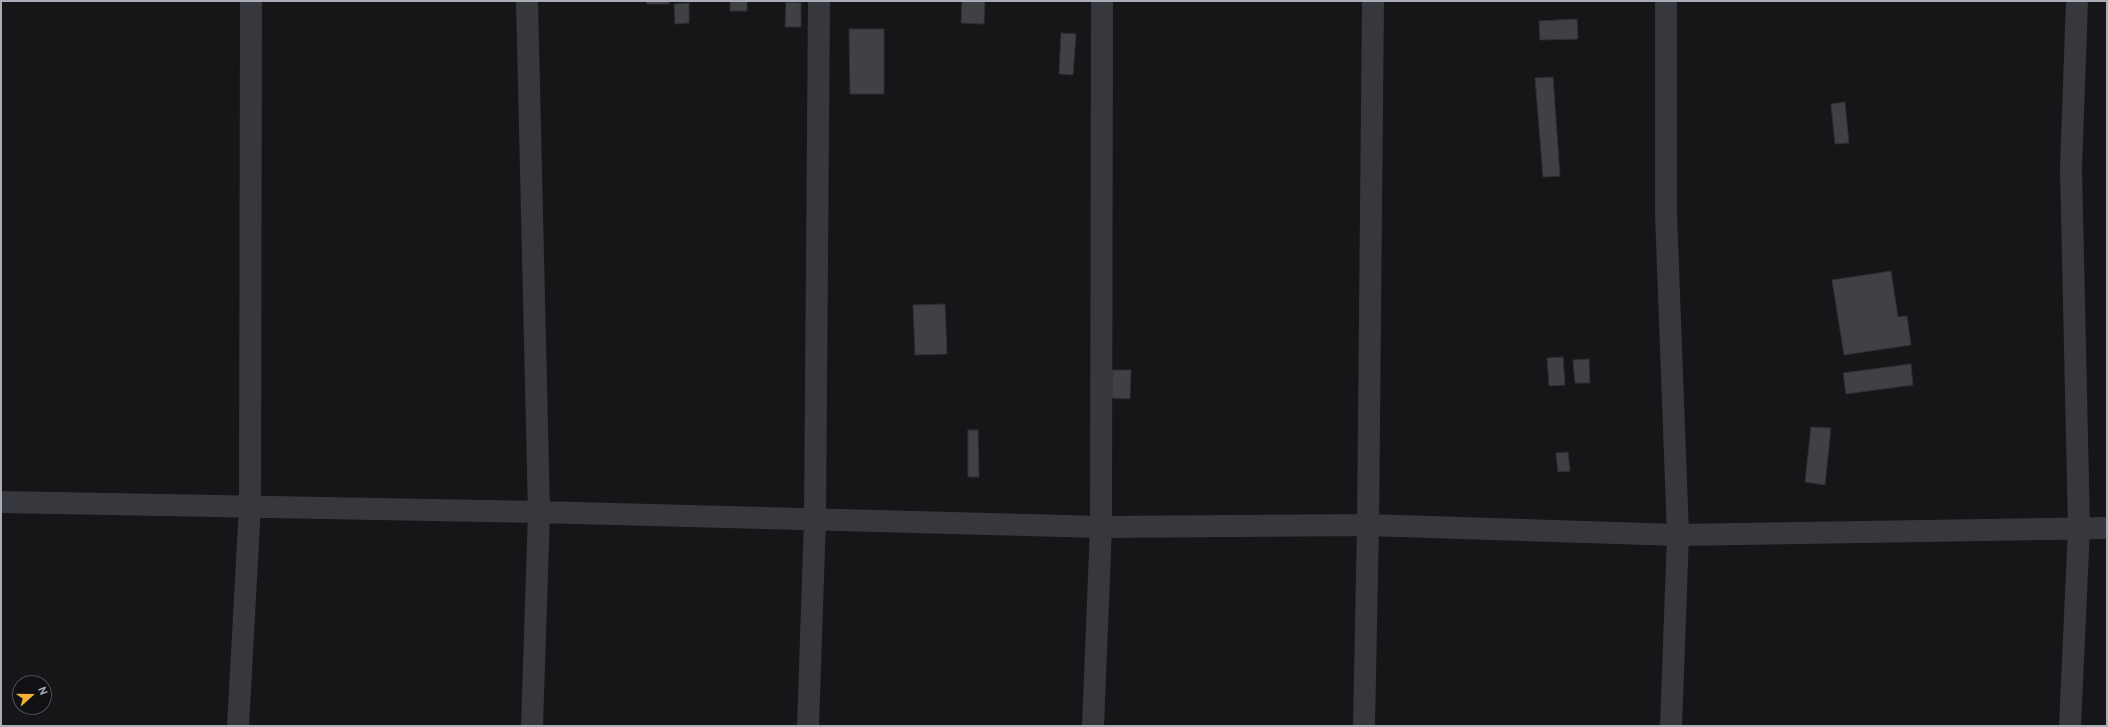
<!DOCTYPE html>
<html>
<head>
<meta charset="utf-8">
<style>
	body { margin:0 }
	#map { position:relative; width:2108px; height:727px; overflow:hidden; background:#161618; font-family:Overpass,sans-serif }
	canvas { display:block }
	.frame { position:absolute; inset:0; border:2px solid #a8adb8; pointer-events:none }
	.north { position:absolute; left:12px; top:675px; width:40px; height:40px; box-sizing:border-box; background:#111113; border:1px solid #4d4f55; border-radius:50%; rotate:69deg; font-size:11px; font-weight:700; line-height:16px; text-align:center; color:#a8adb8 }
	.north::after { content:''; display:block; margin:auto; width:14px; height:18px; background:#f2b134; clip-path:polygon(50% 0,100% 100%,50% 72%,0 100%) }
</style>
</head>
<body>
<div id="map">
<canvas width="2108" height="727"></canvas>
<div class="frame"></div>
<div class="north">N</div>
</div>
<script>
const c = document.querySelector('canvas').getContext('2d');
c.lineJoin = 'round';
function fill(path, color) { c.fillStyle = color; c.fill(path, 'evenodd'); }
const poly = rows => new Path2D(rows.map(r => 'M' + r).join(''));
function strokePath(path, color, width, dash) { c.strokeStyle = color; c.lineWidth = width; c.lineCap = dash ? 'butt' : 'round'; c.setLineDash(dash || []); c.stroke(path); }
const building = poly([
	[646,1,669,1,669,4,647,4,646,1],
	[730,1,747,1,747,11,730,11,730,1],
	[962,1,985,1,984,24,961,23,962,1],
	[786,2,801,3,801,27,785,27,786,2],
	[689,3,689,23,675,24,674,4,689,3],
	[1577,19,1578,39,1540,40,1539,21,1577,19],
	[849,29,884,29,884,94,850,94,849,29],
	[1061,33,1076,34,1073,75,1059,74,1061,33],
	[1553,77,1560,176,1543,177,1535,78,1553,77],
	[1845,102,1849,143,1835,144,1831,104,1845,102],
	[1891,271,1898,317,1907,316,1911,345,1844,355,1832,280,1891,271],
	[945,304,947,354,915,355,913,305,945,304],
	[1563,357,1565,385,1549,386,1547,358,1563,357],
	[1589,359,1590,383,1575,383,1573,360,1589,359],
	[1911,364,1913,385,1846,394,1843,373,1911,364],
	[1112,370,1131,370,1130,399,1112,398,1112,370],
	[1811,427,1831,428,1825,485,1805,482,1811,427],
	[968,430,978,430,979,477,968,477,968,430],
	[1568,452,1570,471,1558,472,1556,453,1568,452]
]);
fill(building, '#404145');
strokePath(building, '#303034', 1);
strokePath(poly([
	[527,1,539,512,532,726],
	[1666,1,1666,214,1678,535,1671,726],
	[1,502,539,512,1101,527,1368,525,1678,535,2107,528],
	[238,726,250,506,251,1],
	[808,726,815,519,819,1],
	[1093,726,1101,527,1102,1],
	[1364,726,1368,525,1373,1],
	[2070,726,2079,528,2071,168,2077,1]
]), '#37383d', 22);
</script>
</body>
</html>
